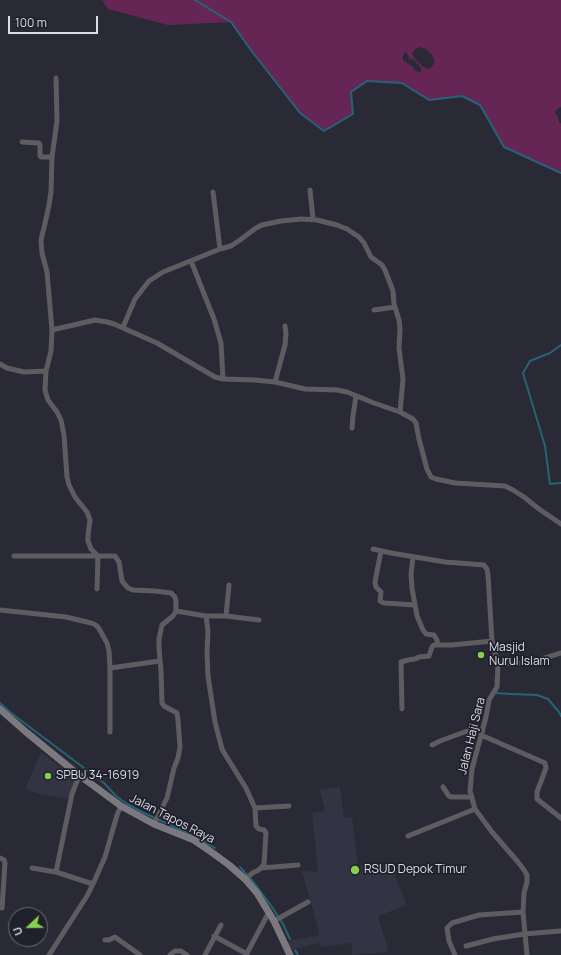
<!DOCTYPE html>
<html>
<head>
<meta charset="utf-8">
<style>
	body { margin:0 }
	#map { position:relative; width:561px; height:955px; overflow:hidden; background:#292a35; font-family:Manrope,sans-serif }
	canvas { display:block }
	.north { position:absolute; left:8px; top:907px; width:40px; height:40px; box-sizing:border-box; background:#1f202b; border:1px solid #6b6c75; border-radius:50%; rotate:248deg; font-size:11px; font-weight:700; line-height:16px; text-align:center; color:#dcdde4 }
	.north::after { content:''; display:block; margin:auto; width:14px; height:18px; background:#86cf4c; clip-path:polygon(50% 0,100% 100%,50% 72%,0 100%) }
	.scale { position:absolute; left:8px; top:16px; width:90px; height:18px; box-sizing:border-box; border:2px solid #dcdde4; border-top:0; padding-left:5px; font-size:12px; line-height:14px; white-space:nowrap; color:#dcdde4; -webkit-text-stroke:3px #1f202b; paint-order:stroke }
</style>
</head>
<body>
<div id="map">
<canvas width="561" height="955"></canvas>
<div class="north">U</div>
<div class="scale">100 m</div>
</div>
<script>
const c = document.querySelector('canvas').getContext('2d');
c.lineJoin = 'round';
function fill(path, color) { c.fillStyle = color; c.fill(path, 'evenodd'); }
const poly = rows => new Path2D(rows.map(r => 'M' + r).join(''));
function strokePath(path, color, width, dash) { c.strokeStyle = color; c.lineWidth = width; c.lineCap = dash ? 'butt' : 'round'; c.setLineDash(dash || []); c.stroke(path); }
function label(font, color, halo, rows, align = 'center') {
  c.font = font + ' Manrope,sans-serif'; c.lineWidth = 3.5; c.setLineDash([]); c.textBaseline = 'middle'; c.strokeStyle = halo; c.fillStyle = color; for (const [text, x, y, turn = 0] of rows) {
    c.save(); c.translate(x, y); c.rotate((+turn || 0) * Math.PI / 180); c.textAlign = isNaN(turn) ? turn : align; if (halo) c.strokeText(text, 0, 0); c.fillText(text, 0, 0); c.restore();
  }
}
fill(poly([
	[41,752,76,779,69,799,40,794,25,789],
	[340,787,344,818,352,817,358,866,392,869,407,905,378,916,387,946,388,952,352,955,352,943,321,947,320,943,287,950,284,942,320,935,302,871,318,872,312,813,325,811,320,790]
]), '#323444');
fill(poly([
	[102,0,561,0,561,107,556,110,555,113,558,117,559,122,561,124,561,173,504,147,480,105,462,96,429,100,402,83,367,81,351,92,353,114,324,131,300,113,250,49,231,22,168,25,108,9],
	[420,47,426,49,432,55,435,62,432,67,427,69,421,65,415,59,412,53,415,49],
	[405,52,407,53,409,59,413,59,421,68,421,72,415,71,413,67,403,60,403,56]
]), '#662655');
strokePath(poly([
	[195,0,231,22,250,49,300,113,324,131,353,114,351,92,367,81,402,83,429,100,462,96,480,105,504,147,561,173],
	[561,345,550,353,530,361,523,373,545,446,550,484,561,483],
	[495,693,511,694,537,695,548,699,559,712,561,716],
	[0,703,11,713,104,783,116,796,127,804,144,813,181,830,205,842,215,848],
	[240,867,255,884,272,907,283,924,290,939],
	[295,950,298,955]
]), '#256377', 2);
strokePath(poly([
	[56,78,57,121,52,157,51,192,49,205,44,228,42,235,41,241,42,253,47,272,52,330,51,351,46,371,45,390,48,400,57,412,61,420,64,435,67,477,69,485,75,497,87,512,90,520,88,535,88,541,91,549,98,556,97,589],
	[22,142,39,143,40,145,40,156,41,157,52,157],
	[310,190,313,219],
	[220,249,231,246,240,240,256,228,262,225,281,221,301,219,317,220,337,225,347,229,359,237,364,243,371,257,382,265,385,270,393,291,394,304,399,320,400,329,399,348,403,379,400,412],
	[191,261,214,319,221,343,223,379],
	[374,310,395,307],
	[123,327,135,299,149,281,163,272,220,249,213,192],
	[52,330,95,320,107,322,114,324,157,343,215,377,223,379,255,380,275,382,305,389,337,390,347,392,374,403,400,412,413,419,416,423,419,439,427,469,431,477,436,479,455,483,505,486,513,490,524,497,539,509,561,524],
	[0,364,7,368,24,372,46,371],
	[275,382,285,345,286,334,285,326],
	[352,428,353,416,356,396],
	[373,549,391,553,445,562,484,565,487,569,488,575,492,641,498,664],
	[381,551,375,582,376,587,381,592,380,601,384,603,415,605],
	[14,556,115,556,119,562,122,581,128,588,133,590,155,591,171,593,175,597,176,602,176,611],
	[413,557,411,574,412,588,417,616,423,630,426,634,434,635,437,640,438,645],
	[0,610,66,617,91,623,94,624,98,627,107,643,109,651,110,668,110,732],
	[176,611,206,616,226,616,259,620],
	[206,616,208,631,207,653,208,676,215,722,222,749,226,756,246,788,255,808,256,826,259,829,264,830,266,833,264,864,261,868],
	[226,616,229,585],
	[110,668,160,661],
	[402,709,401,662,408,660,415,659,419,657,429,656,432,647,434,645,452,645,492,641],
	[481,735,545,763,546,768,537,792,537,799,561,818],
	[432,745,440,741,470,730,473,729,483,730],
	[443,787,449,796,451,797,472,797],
	[255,808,289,806],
	[154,824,167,798,174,768,178,758,180,747,178,720,177,713,164,706,162,703,161,671,159,648,159,639,162,625,173,616,176,611],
	[408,836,475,809],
	[0,858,4,860,5,863,2,908],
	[32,868,56,872,93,884],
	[56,872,72,794,79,776],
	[245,879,254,872,257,871,261,868,298,865],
	[274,921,308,902],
	[214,936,247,954],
	[105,940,109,940,115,937,140,955],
	[466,946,493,939,524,934,560,931],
	[49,955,87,896,93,884,105,857,117,815,121,806],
	[170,955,175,951,181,951,187,955],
	[205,955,221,925],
	[246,955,269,912],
	[455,955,449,941,447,928,452,923,479,915,523,912],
	[527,955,523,912,524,893,527,882,527,875,524,870,518,862,492,832,475,809,470,791,472,769,486,717,489,700,497,687,498,664,522,663,538,660,561,653]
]), '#5f5c61', 5);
strokePath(poly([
	[0,709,26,732,75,772,121,806,154,824,194,840,210,851,229,865,245,879,257,893,274,921,290,955]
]), '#7c7880', 7);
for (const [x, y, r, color] of [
	[481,655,4,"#86cf4c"],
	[48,776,4,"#86cf4c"],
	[355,870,5,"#86cf4c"]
]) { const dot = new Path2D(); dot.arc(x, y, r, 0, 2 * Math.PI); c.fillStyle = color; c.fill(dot); strokePath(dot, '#1f202b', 1.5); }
label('12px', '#dcdde4', '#1f202b', [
	["Masjid",489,648],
	["Nurul Islam",489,662],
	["SPBU 34-16919",56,776],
	["RSUD Depok Timur",364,870]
], 'left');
label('12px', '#dcdde4', '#1f202b', [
	["Jalan Haji Sara",472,736,-76],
	["Jalan Tapos Raya",172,819,27]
]);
</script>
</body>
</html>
